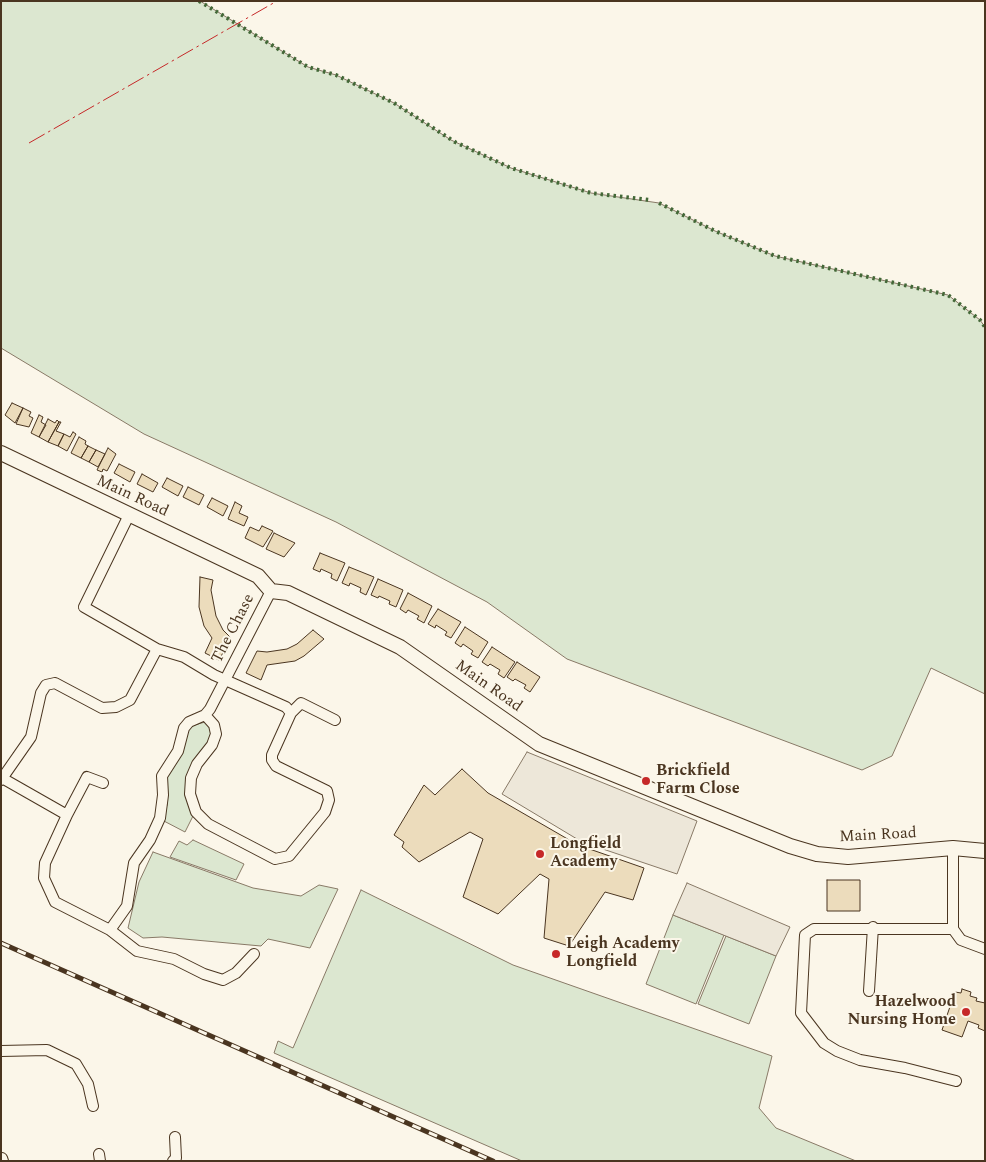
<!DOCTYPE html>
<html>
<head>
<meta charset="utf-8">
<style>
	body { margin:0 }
	#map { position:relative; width:986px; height:1162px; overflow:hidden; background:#fbf6e9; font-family:Spectral,serif }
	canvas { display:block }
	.frame { position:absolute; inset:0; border:2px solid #4a3520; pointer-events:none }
</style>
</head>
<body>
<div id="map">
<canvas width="986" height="1162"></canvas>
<div class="frame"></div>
</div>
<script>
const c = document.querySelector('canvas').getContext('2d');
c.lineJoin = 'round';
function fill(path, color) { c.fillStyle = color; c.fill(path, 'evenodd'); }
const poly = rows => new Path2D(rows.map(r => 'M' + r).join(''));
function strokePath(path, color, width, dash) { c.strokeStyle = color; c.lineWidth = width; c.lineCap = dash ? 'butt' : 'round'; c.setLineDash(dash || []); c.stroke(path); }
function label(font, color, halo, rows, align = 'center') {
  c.font = font + ' Spectral,serif'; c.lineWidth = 4; c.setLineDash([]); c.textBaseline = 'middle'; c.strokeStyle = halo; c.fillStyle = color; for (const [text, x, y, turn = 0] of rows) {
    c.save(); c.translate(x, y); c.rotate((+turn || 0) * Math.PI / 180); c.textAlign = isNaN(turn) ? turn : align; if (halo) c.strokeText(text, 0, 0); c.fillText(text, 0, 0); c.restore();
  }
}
const green = poly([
	[1,1,200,1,308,67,336,75,394,103,451,140,511,168,591,193,659,203,715,231,775,256,948,295,980,320,985,327,985,694,931,668,892,756,862,770,567,659,487,602,336,522,144,434,1,348,1,1],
	[205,722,210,725,213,736,193,764,194,814,185,832,162,820,167,805,165,779,187,730,191,726,205,722],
	[193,840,244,864,236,880,170,857,179,841,187,845,193,840],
	[153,852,253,888,301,896,319,885,338,889,310,948,268,939,261,946,162,937,143,938,128,928,139,882,153,852],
	[361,890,513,965,772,1056,759,1108,776,1128,856,1161,522,1161,274,1053,278,1041,293,1048,361,890],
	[673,915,724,935,696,1004,646,984,673,915],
	[726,936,776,956,749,1024,698,1004,726,936]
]);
fill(green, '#dce7d0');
strokePath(green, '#887966', 1);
const parking = poly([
	[527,752,697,821,677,874,582,842,502,794,527,752],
	[687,883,790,927,776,956,673,915,687,883]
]);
fill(parking, '#ede7d9');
strokePath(parking, '#887966', 1);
const building = poly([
	[12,403,23,408,15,423,5,415,12,403],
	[23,408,31,412,29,416,33,418,29,427,16,424,23,408],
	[39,415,43,417,41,422,46,425,39,437,31,433,39,415],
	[48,419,55,423,57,420,59,422,48,442,39,437,48,419],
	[59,422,61,422,56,431,64,434,58,446,48,442,59,422],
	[73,432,76,434,67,451,58,446,64,434,70,437,73,432],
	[79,437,86,441,85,444,88,446,81,458,71,453,79,437],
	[88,446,96,450,89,462,81,458,88,446],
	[108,448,116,454,107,471,103,469,102,472,97,470,108,448],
	[96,450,105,454,98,467,89,462,96,450],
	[119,464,135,472,130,482,114,473,119,464],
	[142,474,158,483,153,492,137,484,142,474],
	[167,478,183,486,178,496,162,487,167,478],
	[188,487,204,495,199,505,183,497,188,487],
	[212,498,228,506,223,516,207,507,212,498],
	[235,502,242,506,239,513,248,517,244,526,228,519,235,502],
	[262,526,273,531,263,547,245,538,250,527,259,531,262,526],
	[274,533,295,543,284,557,266,549,274,533],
	[320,553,345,563,337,581,331,578,332,574,321,569,320,572,313,569,320,553],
	[349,567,374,577,366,595,360,592,361,588,350,583,349,586,342,583,349,567],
	[200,577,213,580,211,590,216,616,223,630,231,638,219,660,205,653,212,638,204,626,199,607,200,577],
	[378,579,403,590,396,607,389,604,390,601,379,596,378,598,371,595,378,579],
	[408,593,432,606,424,623,417,619,419,616,408,610,406,613,400,609,408,593],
	[438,609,461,622,451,638,445,635,447,632,436,625,435,628,428,624,438,609],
	[465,627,488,642,478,658,471,654,473,651,463,644,461,647,455,643,465,627],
	[313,630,324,639,304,656,295,661,267,665,261,680,246,673,257,651,267,652,287,649,297,644,313,630],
	[492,647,515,662,504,678,498,674,500,670,490,664,488,666,482,662,492,647],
	[517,662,540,677,530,692,524,688,526,685,515,679,513,681,507,677,517,662],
	[462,769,488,793,578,845,644,868,633,900,605,892,569,946,544,938,549,879,540,874,498,914,463,897,483,839,470,832,419,862,402,847,404,842,394,835,424,785,435,795,462,769],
	[827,880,860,880,860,911,827,911,827,880],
	[962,989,971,992,970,996,977,998,976,1001,985,1003,985,1031,978,1028,979,1025,968,1021,962,1037,942,1030,955,992,961,993,962,989]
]);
fill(building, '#ecdcbc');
strokePath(building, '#4a3520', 1);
const street = poly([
	[129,515,84,607,157,649,184,657,214,675,286,707,291,713,272,755,272,760,276,766,327,791,329,800,325,812,289,856,275,859,208,824,196,812,190,794,191,778,197,764,212,745,216,734,214,725,205,715],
	[291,713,301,703,335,720],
	[2,778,67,815],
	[1,780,31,737,41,693,46,685,55,683,102,708,116,707,130,700,157,649],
	[103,783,87,777,67,815,45,863,44,878,55,902,110,930,137,951,174,959,204,974,223,980,236,973,254,954],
	[953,848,953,929,961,940,985,949],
	[953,929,814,929,805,935,801,1013,824,1043,837,1051,860,1060,905,1068,956,1081],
	[110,930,127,906,134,863,150,840,160,818,163,795,162,776,178,751,184,728,189,722,205,715,210,709,271,591],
	[869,991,873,927],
	[1,1051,47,1050,76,1064,88,1084,93,1106],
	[99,1154,100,1161],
	[2,1158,3,1161],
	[173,1161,176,1158,175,1137]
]);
const secondary = poly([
	[1,453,258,576,271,591,288,593,400,647,539,744,790,846,817,854,848,857,953,848,985,851]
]);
strokePath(street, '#4a3520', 12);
strokePath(secondary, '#4a3520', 16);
strokePath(street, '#fbf6e9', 10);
strokePath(secondary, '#fbf6e9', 14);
const rail = poly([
	[1,943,493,1161]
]);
strokePath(rail, '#4a3520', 5);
strokePath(rail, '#fbf6e9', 3, [9]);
strokePath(poly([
	[199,1,308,67,336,75,394,103,455,142,511,168,591,193,650,200],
	[659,203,715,231,775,256,948,295,980,320,985,327]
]), '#436837', 4, [2.5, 4]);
strokePath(poly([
	[29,143,277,1]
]), '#c62828', 1, [18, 4, 2.5, 4]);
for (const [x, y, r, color] of [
	[646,781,5,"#c62828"],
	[540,854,5,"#c62828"],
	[556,954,5,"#c62828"],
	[966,1012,5,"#c62828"]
]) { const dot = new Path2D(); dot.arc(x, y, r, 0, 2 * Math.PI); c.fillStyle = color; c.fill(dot); strokePath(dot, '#fbf6e9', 2); }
label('16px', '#4a3520', '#fbf6e9', [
	["Main Road",132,497,25],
	["The Chase",234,629,-63],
	["Main Road",488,687,35],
	["Main Road",878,836,-3]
]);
label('bold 16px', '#4a3520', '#fbf6e9', [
	["Brickfield",656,772],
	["Farm Close",656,790],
	["Longfield",550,845],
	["Academy",550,863],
	["Leigh Academy",566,945],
	["Longfield",566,963],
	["Hazelwood",956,1003,"right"],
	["Nursing Home",956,1021,"right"]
], 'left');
</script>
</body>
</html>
